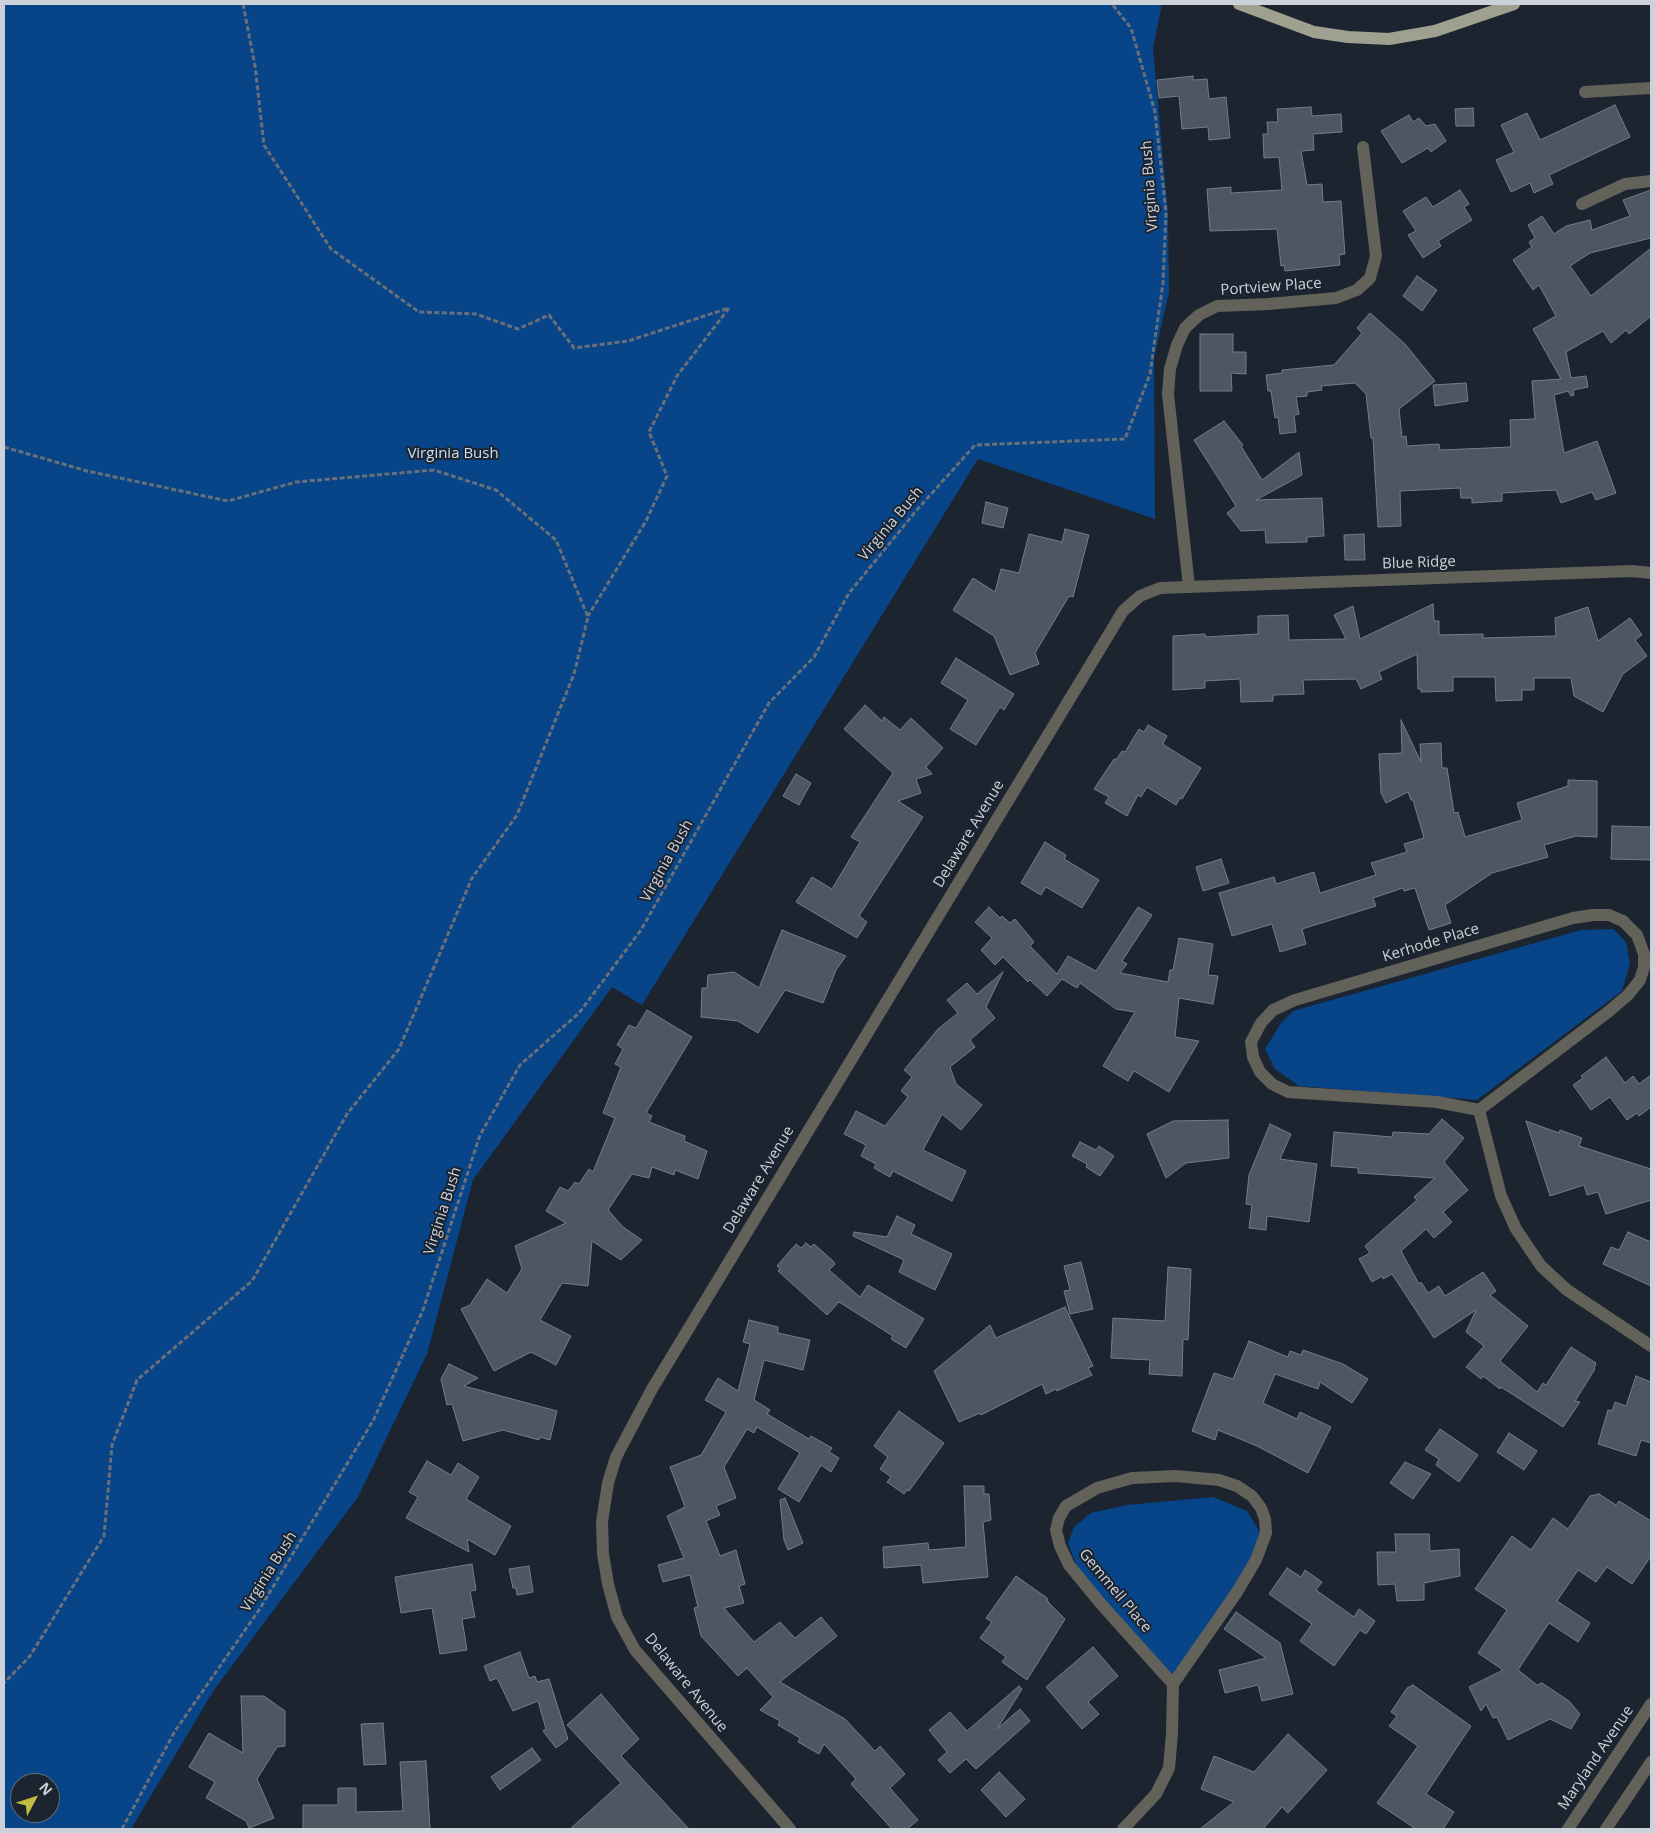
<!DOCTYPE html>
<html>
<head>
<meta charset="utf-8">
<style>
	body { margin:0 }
	#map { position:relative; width:1655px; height:1833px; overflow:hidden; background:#1b242f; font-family:"Open Sans",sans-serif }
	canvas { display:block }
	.frame { position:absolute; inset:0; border:5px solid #cdd2da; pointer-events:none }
	.north { position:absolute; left:10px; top:1773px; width:50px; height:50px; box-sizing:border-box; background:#1b242f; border:1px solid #626a73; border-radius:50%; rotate:50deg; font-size:14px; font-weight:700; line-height:20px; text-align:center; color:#cdd2da }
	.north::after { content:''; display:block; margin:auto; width:18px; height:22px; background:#c1bd40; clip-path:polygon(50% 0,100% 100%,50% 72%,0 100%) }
</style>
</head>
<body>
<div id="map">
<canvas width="1655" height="1833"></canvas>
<div class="frame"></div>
<div class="north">N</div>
</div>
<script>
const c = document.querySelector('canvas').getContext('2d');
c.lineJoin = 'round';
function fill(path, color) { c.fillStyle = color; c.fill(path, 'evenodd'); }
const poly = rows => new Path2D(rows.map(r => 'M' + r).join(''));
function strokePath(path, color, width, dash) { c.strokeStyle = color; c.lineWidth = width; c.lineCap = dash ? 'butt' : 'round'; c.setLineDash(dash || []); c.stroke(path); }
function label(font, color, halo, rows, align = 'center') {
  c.font = font + ' "Open Sans",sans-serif'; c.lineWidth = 4; c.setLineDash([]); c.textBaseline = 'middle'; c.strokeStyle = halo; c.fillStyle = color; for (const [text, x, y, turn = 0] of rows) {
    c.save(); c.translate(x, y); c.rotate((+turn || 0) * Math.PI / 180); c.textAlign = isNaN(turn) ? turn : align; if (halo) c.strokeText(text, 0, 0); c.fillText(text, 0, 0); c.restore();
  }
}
fill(poly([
	[4,4,1162,4,1153,48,1168,213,1169,292,1154,358,1155,519,978,459,642,1005,612,987,473,1180,427,1354,358,1497,214,1690,131,1829,4,1829],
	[20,1783,50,1783,50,1813,20,1813],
	[1613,929,1626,942,1630,963,1622,991,1477,1100,1299,1086,1275,1069,1265,1049,1281,1023,1293,1011,1581,930],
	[1213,1497,1247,1511,1264,1539,1258,1561,1175,1674,1159,1670,1079,1572,1068,1543,1074,1527,1091,1513,1127,1505]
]), '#074488');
const building = poly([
	[1193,76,1193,80,1207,79,1209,99,1226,97,1230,138,1209,140,1208,127,1182,129,1179,96,1159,98,1157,80,1193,76],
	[1615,105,1630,137,1549,175,1553,184,1534,193,1530,183,1511,192,1496,160,1514,152,1501,125,1527,113,1540,140,1615,105],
	[1311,107,1312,116,1341,114,1342,132,1313,134,1314,150,1301,151,1307,185,1322,184,1323,202,1341,201,1345,254,1339,255,1340,265,1285,271,1284,265,1281,266,1277,229,1210,231,1207,189,1231,187,1231,193,1282,190,1279,157,1264,158,1263,134,1268,134,1267,122,1278,122,1277,109,1311,107],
	[1473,108,1474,126,1456,126,1455,109,1473,108],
	[1409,115,1413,122,1419,118,1426,126,1435,124,1446,141,1431,152,1428,148,1402,163,1381,131,1409,115],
	[1460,190,1469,204,1464,207,1472,220,1438,241,1441,246,1423,258,1408,235,1416,231,1403,211,1426,197,1433,207,1460,190],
	[1651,190,1651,238,1590,253,1570,266,1591,296,1651,248,1651,316,1629,334,1626,330,1611,343,1603,331,1566,352,1571,378,1586,376,1588,387,1573,390,1574,395,1571,396,1568,391,1554,395,1564,453,1597,441,1616,493,1596,500,1592,492,1561,503,1556,490,1502,493,1502,501,1472,503,1472,498,1461,498,1460,488,1400,491,1401,526,1378,527,1373,438,1371,438,1366,394,1355,383,1321,386,1322,390,1307,392,1307,396,1296,397,1299,414,1294,415,1296,432,1280,434,1278,417,1275,418,1271,391,1268,391,1266,375,1282,373,1282,370,1334,365,1362,333,1357,328,1370,313,1405,344,1435,381,1399,409,1402,437,1406,436,1407,446,1439,444,1440,450,1511,447,1510,420,1535,419,1532,381,1561,379,1533,329,1556,316,1539,285,1533,290,1513,260,1532,247,1529,242,1535,238,1528,225,1542,216,1554,234,1566,226,1590,220,1592,230,1630,216,1623,200,1651,190],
	[1417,276,1437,290,1422,311,1403,296,1417,276],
	[1200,334,1233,334,1233,352,1246,352,1246,374,1231,373,1232,391,1200,391,1200,334],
	[1466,383,1468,401,1435,406,1433,385,1466,383],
	[1224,421,1243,445,1241,446,1262,480,1299,452,1302,475,1256,500,1322,498,1324,536,1307,537,1307,542,1266,543,1265,530,1241,531,1227,513,1236,506,1194,440,1224,421],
	[986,502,1008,508,1003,528,982,523,986,502],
	[1065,529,1089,535,1073,597,1069,596,1035,653,1039,664,1010,675,994,636,953,610,973,578,995,592,1001,569,1019,573,1029,534,1062,542,1065,529],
	[1364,534,1365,560,1345,560,1344,535,1364,534],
	[1433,604,1434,621,1439,621,1439,635,1483,634,1483,638,1556,636,1555,618,1588,607,1598,641,1630,618,1642,635,1635,640,1647,656,1623,674,1603,712,1574,696,1571,678,1534,678,1534,690,1522,690,1522,700,1496,701,1495,677,1453,677,1453,691,1421,692,1421,689,1418,689,1417,654,1379,672,1382,679,1361,689,1356,679,1303,680,1304,694,1273,695,1273,701,1241,702,1240,679,1205,681,1205,688,1173,690,1173,636,1205,634,1205,637,1258,634,1258,616,1288,615,1289,640,1346,639,1334,615,1353,606,1360,639,1433,604],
	[956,658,1014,694,1004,710,1000,707,976,745,950,729,968,700,941,683,956,658],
	[865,705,882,721,884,717,900,730,911,718,943,748,926,767,932,774,916,779,921,793,898,801,923,817,859,916,867,922,857,938,796,902,812,877,832,889,860,842,851,837,893,773,844,729,865,705],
	[1401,720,1421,762,1420,744,1441,743,1442,768,1447,768,1454,813,1458,812,1465,837,1522,820,1517,803,1568,786,1568,780,1597,781,1597,837,1576,836,1544,845,1548,857,1492,873,1445,905,1451,923,1429,930,1415,888,1404,891,1403,888,1373,898,1376,906,1302,929,1306,944,1280,952,1272,924,1232,936,1219,893,1274,877,1276,884,1314,872,1320,893,1376,875,1371,863,1407,852,1404,844,1424,838,1413,800,1411,800,1408,792,1386,803,1381,793,1379,754,1402,753,1401,720],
	[1148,725,1167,736,1163,743,1164,745,1201,768,1182,799,1180,798,1176,805,1147,787,1141,797,1138,795,1127,816,1105,803,1109,797,1094,789,1114,759,1116,760,1122,751,1125,752,1139,729,1144,732,1148,725],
	[796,774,811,783,799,805,783,796,796,774],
	[1612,826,1651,827,1651,860,1611,859,1612,826],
	[1045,842,1066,855,1064,859,1099,880,1082,908,1046,887,1041,895,1021,883,1045,842],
	[1221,859,1229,883,1203,891,1196,867,1221,859],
	[989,907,1000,918,1002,916,1010,923,1015,919,1034,942,1030,946,1057,974,1068,956,1096,971,1138,907,1152,915,1122,961,1127,964,1120,973,1168,982,1170,970,1173,970,1179,938,1213,944,1208,975,1218,976,1213,1004,1179,998,1175,1037,1199,1041,1169,1092,1134,1071,1128,1081,1103,1066,1135,1012,1116,1009,1080,983,1077,988,1062,979,1047,996,1030,980,1028,982,1003,957,995,965,981,950,992,938,975,922,989,907],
	[782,930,846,956,836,970,823,1003,785,990,758,1033,738,1021,701,1017,702,988,707,988,708,975,734,972,759,988,782,930],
	[1003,972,986,1007,995,1018,970,1040,975,1047,950,1067,956,1084,982,1105,961,1130,942,1114,923,1150,966,1171,952,1201,893,1171,890,1177,874,1168,876,1164,861,1156,866,1145,844,1134,856,1111,885,1126,908,1097,901,1091,912,1077,904,1070,938,1029,958,1013,947,1000,967,983,977,994,1003,972],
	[647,1010,692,1037,646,1113,652,1116,649,1122,685,1136,684,1141,707,1151,698,1179,675,1170,674,1175,652,1167,649,1178,632,1174,608,1210,623,1227,642,1240,621,1260,592,1241,588,1286,562,1283,540,1320,571,1336,556,1365,531,1352,494,1371,461,1309,470,1305,487,1279,507,1293,522,1269,515,1246,566,1223,546,1211,560,1187,568,1191,575,1182,579,1184,589,1169,593,1172,615,1118,603,1113,621,1067,615,1064,623,1049,617,1045,629,1025,636,1028,647,1010],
	[1606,1057,1625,1083,1633,1076,1639,1084,1651,1075,1651,1107,1639,1116,1637,1113,1627,1120,1610,1097,1591,1110,1573,1085,1583,1078,1581,1076,1606,1057],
	[1442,1119,1464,1138,1444,1162,1468,1190,1443,1212,1452,1222,1434,1238,1426,1229,1401,1251,1419,1284,1421,1282,1428,1293,1439,1286,1445,1296,1483,1272,1496,1291,1490,1295,1528,1326,1500,1361,1537,1392,1543,1383,1546,1385,1571,1347,1596,1363,1594,1368,1595,1369,1575,1401,1580,1402,1563,1427,1512,1394,1501,1387,1500,1389,1483,1376,1481,1379,1466,1367,1484,1346,1466,1332,1476,1310,1434,1338,1392,1274,1383,1279,1382,1276,1372,1282,1359,1259,1370,1253,1365,1246,1417,1200,1414,1197,1435,1178,1358,1173,1358,1168,1331,1166,1334,1132,1392,1137,1393,1132,1429,1134,1442,1119],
	[1228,1120,1229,1158,1186,1163,1166,1178,1147,1134,1173,1121,1228,1120],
	[1526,1121,1559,1133,1560,1130,1582,1138,1579,1146,1651,1169,1651,1200,1606,1214,1598,1192,1587,1195,1584,1185,1550,1196,1526,1121],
	[1270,1124,1291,1134,1280,1159,1317,1164,1309,1222,1267,1216,1266,1230,1249,1228,1252,1205,1246,1204,1249,1175,1270,1124],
	[1080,1142,1096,1150,1099,1146,1114,1156,1100,1176,1086,1167,1087,1164,1072,1156,1080,1142],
	[897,1216,915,1225,911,1234,952,1254,935,1290,899,1272,904,1260,853,1236,854,1232,887,1237,897,1216],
	[1628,1232,1651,1242,1651,1286,1603,1264,1611,1247,1619,1250,1628,1232],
	[806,1243,811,1247,814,1244,833,1261,835,1264,829,1270,860,1297,868,1285,924,1319,906,1348,891,1339,893,1336,839,1302,827,1315,778,1271,780,1269,777,1266,796,1244,801,1248,806,1243],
	[1081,1262,1093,1309,1070,1314,1064,1291,1070,1290,1064,1266,1081,1262],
	[1168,1267,1191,1269,1188,1340,1183,1339,1182,1376,1149,1374,1150,1360,1111,1358,1113,1318,1165,1321,1168,1267],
	[1065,1307,1093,1366,1088,1368,1092,1375,1057,1391,1056,1389,1046,1394,1042,1384,981,1415,980,1413,959,1422,934,1371,990,1325,996,1338,1065,1307],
	[749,1320,778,1327,778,1333,810,1340,803,1370,764,1360,754,1400,770,1410,767,1414,809,1439,811,1436,832,1448,829,1452,839,1458,831,1472,821,1465,799,1502,778,1489,800,1453,757,1427,754,1433,747,1429,724,1467,736,1498,716,1506,720,1515,706,1521,720,1556,736,1550,745,1584,739,1586,744,1603,724,1608,754,1642,780,1622,795,1638,821,1617,837,1636,780,1682,845,1719,875,1751,880,1746,905,1774,890,1788,918,1820,907,1829,892,1829,851,1784,856,1779,824,1744,819,1754,798,1742,800,1738,778,1725,780,1721,760,1710,773,1697,747,1668,738,1676,701,1636,694,1608,698,1607,690,1575,663,1582,658,1565,684,1558,667,1516,685,1507,670,1467,701,1455,726,1412,705,1400,718,1378,738,1391,750,1344,743,1342,749,1320],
	[1249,1341,1288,1357,1290,1351,1301,1355,1303,1350,1343,1364,1368,1379,1352,1403,1320,1382,1318,1389,1275,1374,1263,1403,1297,1419,1300,1412,1331,1427,1308,1473,1257,1446,1218,1430,1215,1440,1192,1431,1214,1373,1233,1379,1249,1341],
	[449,1364,478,1378,464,1386,557,1411,550,1440,540,1437,539,1440,503,1430,463,1441,452,1404,447,1405,441,1379,449,1364],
	[1636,1376,1651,1382,1651,1443,1641,1440,1636,1456,1598,1444,1608,1410,1612,1411,1615,1402,1626,1406,1636,1376],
	[899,1411,944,1443,909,1491,907,1490,904,1494,887,1482,891,1477,880,1469,888,1457,874,1446,899,1411],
	[1440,1429,1478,1455,1459,1482,1436,1465,1439,1459,1425,1450,1440,1429],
	[1509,1433,1537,1451,1524,1470,1497,1452,1509,1433],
	[427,1461,451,1475,458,1463,479,1477,466,1499,511,1526,495,1555,467,1539,469,1552,406,1518,418,1497,409,1492,427,1461],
	[1405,1462,1431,1474,1413,1499,1390,1483,1405,1462],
	[964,1486,984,1486,984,1494,989,1494,991,1520,983,1522,988,1577,923,1583,921,1565,884,1568,883,1547,928,1543,929,1550,966,1547,964,1486],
	[1599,1494,1616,1505,1619,1501,1651,1521,1651,1556,1632,1584,1607,1567,1596,1582,1578,1570,1557,1601,1590,1623,1578,1642,1549,1623,1518,1670,1537,1685,1542,1683,1569,1701,1580,1714,1571,1729,1550,1719,1508,1740,1497,1717,1493,1718,1486,1704,1481,1711,1469,1687,1503,1670,1478,1653,1507,1610,1475,1589,1512,1536,1531,1550,1553,1518,1568,1529,1590,1496,1599,1494],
	[785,1498,803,1543,788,1550,784,1540,780,1500,785,1498],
	[1395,1534,1429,1534,1430,1551,1459,1549,1460,1576,1424,1583,1424,1600,1397,1601,1395,1584,1378,1585,1377,1552,1396,1552,1395,1534],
	[472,1564,476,1590,470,1591,475,1617,462,1619,467,1650,440,1654,432,1608,401,1613,395,1577,472,1564],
	[529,1566,533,1592,517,1595,516,1588,513,1588,509,1569,529,1566],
	[1287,1568,1301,1577,1305,1570,1322,1582,1316,1590,1354,1617,1359,1609,1375,1621,1366,1634,1360,1630,1334,1666,1300,1641,1312,1624,1269,1594,1287,1568],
	[1016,1576,1047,1598,1048,1602,1065,1619,1027,1680,1002,1662,1006,1657,980,1638,992,1622,986,1618,1016,1576],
	[1236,1612,1280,1643,1293,1694,1262,1701,1258,1685,1225,1693,1219,1670,1266,1658,1224,1629,1236,1612],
	[1093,1647,1118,1676,1088,1702,1099,1714,1082,1729,1046,1687,1093,1647],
	[520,1652,529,1678,535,1676,537,1682,549,1679,568,1739,556,1748,543,1731,546,1729,538,1701,513,1711,497,1678,490,1681,484,1666,520,1652],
	[1413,1685,1471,1726,1426,1794,1454,1812,1443,1829,1416,1829,1377,1803,1418,1746,1389,1726,1397,1716,1391,1712,1407,1688,1413,1685],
	[1019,1686,1022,1689,997,1729,1020,1709,1030,1721,976,1769,966,1759,950,1773,938,1760,947,1752,929,1730,950,1712,967,1731,1019,1686],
	[601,1694,639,1739,621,1756,689,1829,570,1829,621,1783,567,1725,601,1694],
	[241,1696,264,1696,285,1711,285,1746,277,1747,257,1779,274,1818,249,1828,246,1821,206,1798,215,1782,189,1767,209,1733,243,1753,241,1696],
	[383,1723,386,1764,364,1765,361,1724,383,1723],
	[1288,1734,1327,1770,1288,1813,1282,1807,1263,1829,1200,1829,1234,1802,1201,1789,1214,1756,1254,1772,1288,1734],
	[532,1748,541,1760,500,1790,491,1777,532,1748],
	[426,1761,430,1829,303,1829,303,1805,338,1805,338,1788,356,1788,356,1812,403,1811,400,1762,426,1761],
	[999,1772,1025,1799,1006,1817,981,1790,999,1772]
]);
fill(building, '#4d5764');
strokePath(building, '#737d8b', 1);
strokePath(poly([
	[243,4,255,66,264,145,331,249,419,312,476,314,518,329,549,315,574,348,628,341,729,308,677,376,649,432,667,476,646,521,588,616],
	[4,447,87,471,228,501,296,482,434,470,496,490,556,540,588,617,574,674,517,815,472,878,399,1049,347,1114,252,1281,137,1380,112,1445,104,1536,30,1656,4,1683],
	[122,1829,175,1731,259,1610,374,1419,423,1310,480,1135,520,1065,579,1013,641,930,769,703,814,657,849,593,916,511,975,445,1125,439,1150,374,1163,283,1166,212,1155,112,1131,28,1112,4]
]), '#69707a', 3, [5, 2.5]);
strokePath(poly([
	[1585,92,1651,88],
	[1582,204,1625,184,1651,181],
	[1189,587,1168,394,1170,369,1177,345,1185,328,1199,315,1217,306,1269,304,1336,298,1357,290,1370,278,1376,256,1363,147],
	[1593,915,1609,915,1623,921,1637,935,1644,954,1644,967,1640,980,1628,995,1608,1012,1479,1110,1437,1102,1288,1092,1272,1084,1260,1072,1253,1057,1251,1042,1261,1023,1273,1010,1295,1000,1573,918,1593,915],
	[1479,1110,1501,1196,1516,1229,1541,1266,1567,1290,1651,1346],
	[790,1829,635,1650,617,1617,608,1584,603,1554,602,1522,608,1483,616,1457,652,1389,1123,611,1140,596,1160,588,1632,571,1651,573],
	[1123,1829,1156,1794,1169,1768,1172,1733,1173,1684,1237,1592,1256,1560,1266,1533,1265,1519,1261,1508,1252,1496,1237,1486,1219,1480,1176,1476,1132,1478,1097,1488,1066,1506,1059,1518,1056,1530,1060,1546,1069,1565,1101,1604,1173,1684],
	[1568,1829,1651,1704],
	[1606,1829,1651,1762]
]), '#62625a', 12);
strokePath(poly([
	[1239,4,1314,32,1348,37,1389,39,1435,31,1514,4]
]), '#a0a091', 12);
label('15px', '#cdd2da', '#1b242f', [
	["Virginia Bush",1150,186,-94],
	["Portview Place",1271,287,-4],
	["Virginia Bush",891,524,-50],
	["Blue Ridge",1419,563,-2],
	["Delaware Avenue",969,834,-59],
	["Virginia Bush",667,861,-61],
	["Kerhode Place",1431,943,-17],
	["Delaware Avenue",759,1180,-59],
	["Virginia Bush",443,1211,-72],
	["Virginia Bush",269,1572,-58],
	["Gemmell Place",1115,1591,50],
	["Delaware Avenue",686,1683,51],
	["Maryland Avenue",1596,1758,-56]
]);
label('15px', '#d0dff3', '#1b242f', [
	["Virginia Bush",453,454]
]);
</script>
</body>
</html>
